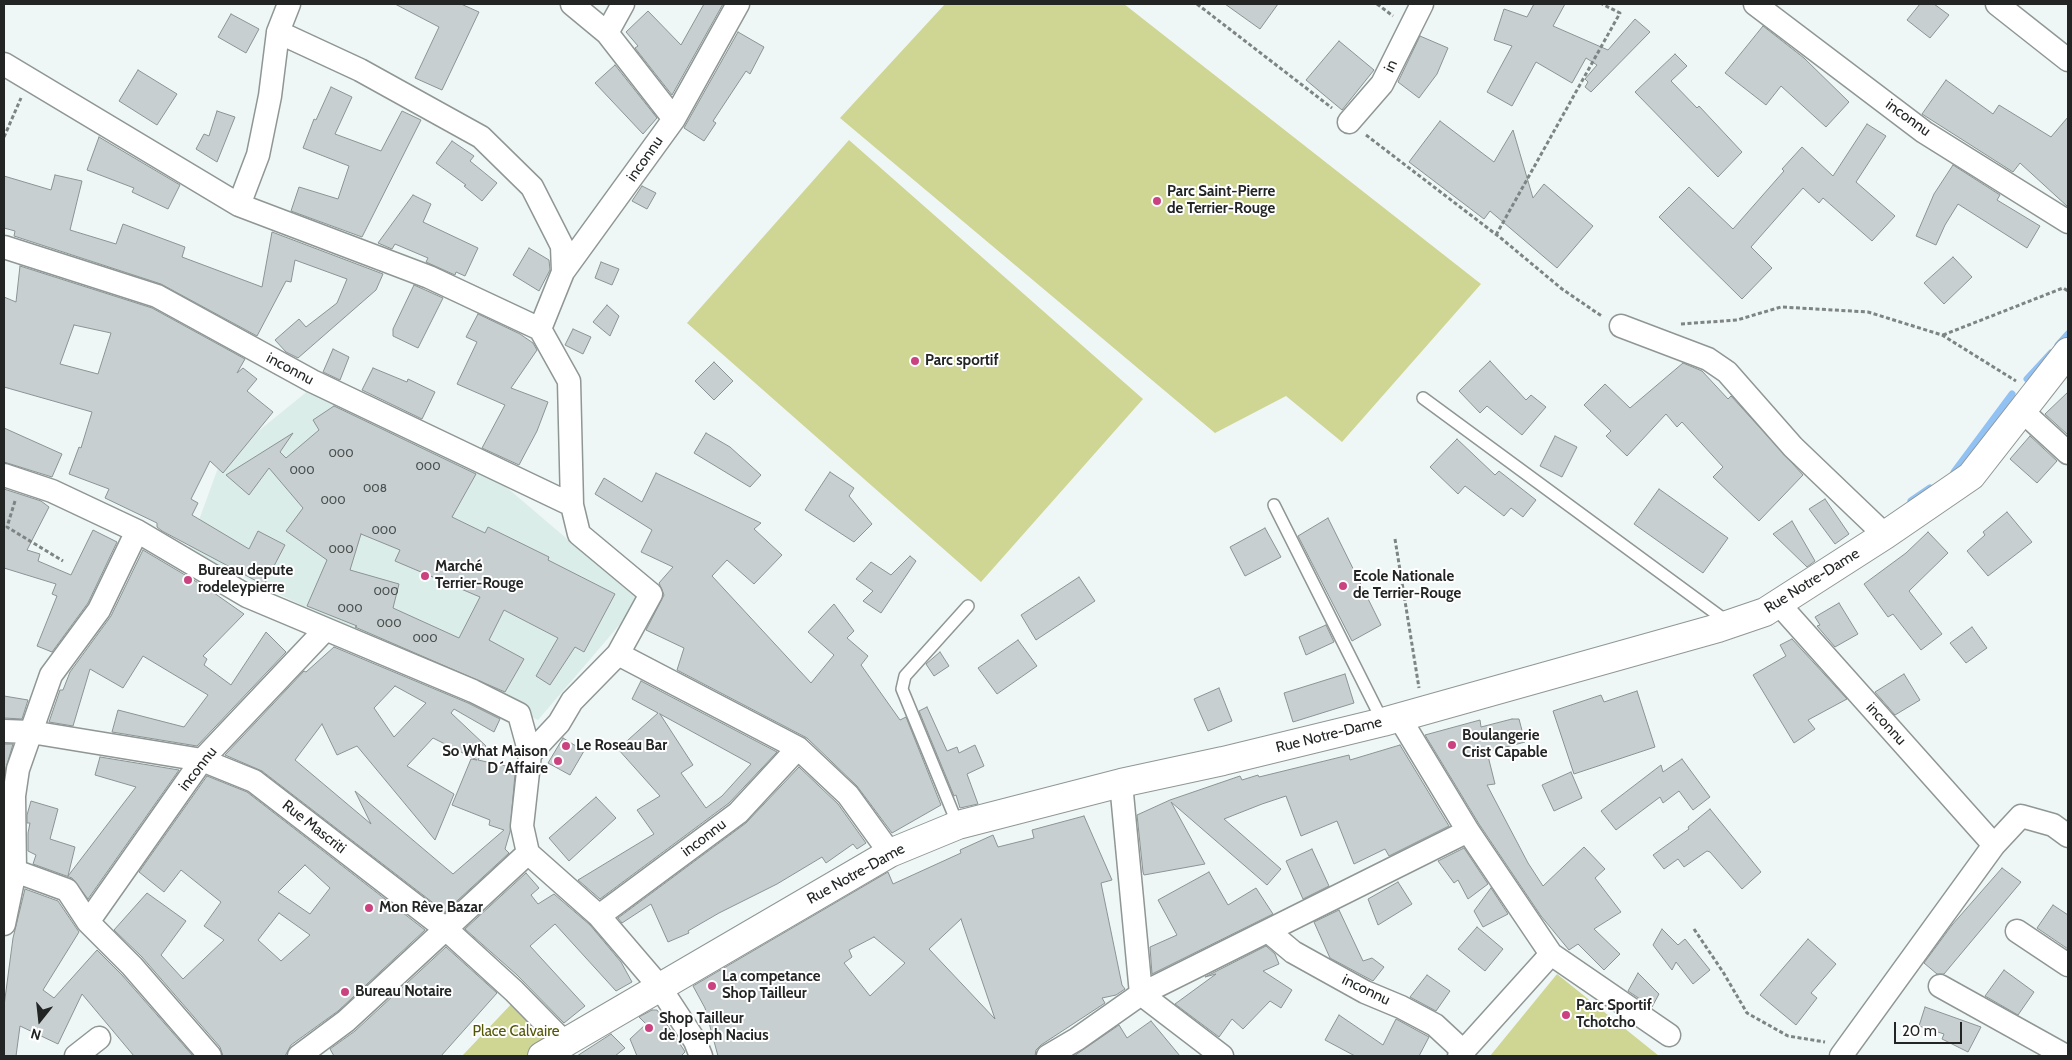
<!DOCTYPE html>
<html>
<head>
<meta charset="utf-8">
<style>
	body { margin:0 }
	#map { position:relative; width:2072px; height:1060px; overflow:hidden; background:#eef7f5; font-family:Cabin,sans-serif }
	canvas { display:block }
	.frame { position:absolute; inset:0; border:5px solid #222524; pointer-events:none }
	.north { position:absolute; left:15px; top:995px; width:50px; height:50px; -webkit-text-stroke:4px #fff; paint-order:stroke; rotate:196deg; font-size:14px; font-weight:700; line-height:20px; text-align:center; color:#222524 }
	.north::after { content:''; display:block; margin:auto; width:18px; height:22px; background:#222524; clip-path:polygon(50% 0,100% 100%,50% 72%,0 100%) }
	.scale { position:absolute; left:1894px; top:1022px; width:68px; height:22px; box-sizing:border-box; border:2px solid #222524; border-top:0; padding-left:6px; font-size:15px; line-height:18px; white-space:nowrap; color:#222524; -webkit-text-stroke:4px #fff; paint-order:stroke }
</style>
</head>
<body>
<div id="map">
<canvas width="2072" height="1060"></canvas>
<div class="frame"></div>
<div class="north">N</div>
<div class="scale">20 m</div>
</div>
<script>
const c = document.querySelector('canvas').getContext('2d');
c.lineJoin = 'round';
function fill(path, color) { c.fillStyle = color; c.fill(path, 'evenodd'); }
const poly = rows => new Path2D(rows.map(r => 'M' + r).join(''));
function strokePath(path, color, width, dash) { c.strokeStyle = color; c.lineWidth = width; c.lineCap = dash ? 'butt' : 'round'; c.setLineDash(dash || []); c.stroke(path); }
function label(font, color, halo, rows, align = 'center') {
  c.font = font + ' Cabin,sans-serif'; c.lineWidth = 4; c.setLineDash([]); c.textBaseline = 'middle'; c.strokeStyle = halo; c.fillStyle = color; for (const [text, x, y, turn = 0] of rows) {
    c.save(); c.translate(x, y); c.rotate((+turn || 0) * Math.PI / 180); c.textAlign = isNaN(turn) ? turn : align; if (halo) c.strokeText(text, 0, 0); c.fillText(text, 0, 0); c.restore();
  }
}
fill(poly([
	[309,390,498,480,640,601,538,720,188,550,218,468,230,454]
]), '#dbede9');
fill(poly([
	[945,4,1124,4,1481,284,1342,442,1286,396,1215,433,840,118],
	[849,140,1143,399,981,582,687,323],
	[1557,974,1659,1056,1490,1056],
	[517,998,554,1042,529,1056,462,1056]
]), '#cfd593');
strokePath(poly([
	[2058,345,2068,334],
	[2027,379,2051,353],
	[1954,472,2012,394],
	[1911,501,1930,488]
]), '#92c1f4', 7);
const building = poly([
	[395,4,461,4,479,12,442,90,415,78,439,27,395,4],
	[704,4,723,4,672,95,635,48,638,46,626,32,648,11,681,45,704,4],
	[1225,4,1278,4,1260,29,1225,4],
	[1534,4,1565,4,1553,26,1608,50,1635,19,1650,32,1591,92,1585,87,1588,82,1585,79,1597,65,1586,58,1572,83,1536,62,1512,106,1487,92,1512,46,1494,40,1504,9,1527,17,1534,4],
	[1920,4,1934,4,1949,15,1930,38,1907,20,1920,4],
	[231,14,259,29,246,53,218,37,231,14],
	[1763,26,1804,58,1849,102,1826,127,1781,86,1766,105,1725,73,1763,26],
	[738,32,764,47,750,74,746,71,713,121,716,123,704,141,684,128,738,32],
	[1420,36,1448,48,1437,74,1419,98,1398,82,1420,36],
	[1339,41,1374,70,1342,110,1306,80,1339,41],
	[1675,54,1687,66,1671,81,1697,108,1699,106,1742,152,1718,177,1635,92,1675,54],
	[615,65,657,118,643,134,595,83,615,65],
	[138,70,177,94,157,125,119,101,138,70],
	[1946,80,1993,114,1999,105,2051,137,2068,117,2068,207,2020,163,2013,172,1922,114,1946,80],
	[331,87,352,97,335,134,381,151,402,111,421,120,362,237,291,211,299,187,338,199,349,166,303,148,314,119,316,120,331,87],
	[217,111,235,117,217,162,196,149,204,134,209,136,217,111],
	[1440,121,1494,162,1513,130,1533,198,1544,184,1593,226,1557,268,1490,211,1484,219,1409,162,1440,121],
	[1867,124,1886,136,1856,182,1895,216,1872,241,1823,198,1819,203,1803,188,1751,247,1772,268,1742,299,1659,217,1689,187,1733,229,1784,171,1782,169,1802,147,1833,176,1867,124],
	[99,137,180,185,168,209,132,192,134,188,87,170,99,137],
	[452,141,474,156,470,161,497,183,482,201,464,186,466,185,436,163,452,141],
	[1953,165,2000,195,1997,200,2040,226,2027,248,1958,204,1945,225,1936,245,1916,236,1934,194,1953,165],
	[55,175,82,181,70,230,116,244,123,224,185,247,182,257,262,287,272,232,383,274,376,290,298,358,286,352,275,340,299,319,306,327,337,303,347,279,295,260,291,282,286,281,257,336,161,284,14,236,15,231,4,228,4,176,51,190,55,175],
	[642,186,656,193,647,209,632,201,642,186],
	[413,195,431,204,423,222,478,248,465,276,456,272,455,275,426,262,428,258,395,244,392,249,378,243,413,195],
	[529,248,549,260,550,270,539,291,513,275,529,248],
	[1953,257,1972,277,1944,304,1924,283,1953,257],
	[601,262,619,269,612,285,595,278,601,262],
	[20,266,152,308,245,359,237,373,243,368,257,379,247,391,273,412,223,473,210,461,191,499,198,503,192,515,249,549,258,531,285,545,264,585,162,531,157,527,157,523,105,498,109,489,69,474,79,447,81,448,92,412,4,387,4,297,16,302,20,266],
	[74,325,111,333,98,374,60,364,74,325],
	[414,285,443,298,418,348,393,336,393,329,414,285],
	[607,305,619,316,610,336,593,322,607,305],
	[478,314,520,334,533,343,537,350,511,388,548,402,537,431,519,465,482,448,505,405,457,384,477,342,466,337,478,314],
	[573,329,591,337,583,354,565,345,573,329],
	[333,349,349,357,340,380,323,372,333,349],
	[1490,361,1526,400,1531,395,1546,407,1522,435,1487,406,1480,413,1459,391,1490,361],
	[714,362,733,381,714,400,695,381,714,362],
	[1683,363,1702,371,1728,399,1731,396,1803,475,1759,521,1713,477,1723,467,1682,422,1677,427,1666,414,1627,456,1606,436,1611,431,1584,405,1605,384,1630,408,1683,363],
	[373,368,407,382,408,379,435,392,422,419,362,390,373,368],
	[2068,392,2068,435,2045,414,2068,392],
	[334,406,476,474,452,517,485,533,488,527,549,557,548,560,615,594,584,652,575,647,550,685,536,676,558,638,504,610,489,640,524,659,505,692,355,627,357,626,307,606,327,560,286,531,303,508,269,468,249,495,226,475,293,433,280,452,286,458,319,430,313,420,334,406],
	[361,534,400,550,395,561,480,597,459,638,393,608,399,584,350,570,361,534],
	[4,428,62,454,52,477,4,462,4,428],
	[706,433,730,447,761,475,750,487,694,453,706,433],
	[1555,436,1577,447,1562,477,1540,466,1555,436],
	[2030,436,2057,461,2037,483,2010,459,2030,436],
	[1457,439,1495,475,1499,471,1536,500,1523,517,1511,508,1504,516,1465,486,1458,494,1430,467,1457,439],
	[830,472,854,488,849,496,872,524,854,542,805,510,830,472],
	[656,473,761,523,754,529,782,555,754,584,727,560,712,576,811,683,834,655,808,632,834,604,854,631,847,638,868,656,861,665,900,720,906,717,941,805,892,833,857,786,807,738,677,670,684,648,646,630,664,595,659,583,673,567,641,552,652,530,595,494,604,478,642,502,656,473],
	[4,489,41,501,49,507,27,550,40,554,38,561,71,575,93,530,117,542,88,603,52,652,37,646,57,596,52,594,56,584,4,568,4,489],
	[1659,489,1728,538,1703,573,1634,524,1659,489],
	[1825,499,1849,534,1835,544,1809,509,1825,499],
	[2007,512,2032,542,1988,576,1967,551,1985,535,1983,532,2007,512],
	[1328,518,1381,625,1352,641,1298,536,1328,518],
	[1792,521,1815,561,1807,567,1773,534,1792,521],
	[1265,528,1281,557,1245,576,1230,547,1265,528],
	[1928,532,1948,553,1909,591,1942,634,1921,650,1893,614,1888,617,1864,584,1906,553,1928,532],
	[143,550,207,588,244,614,203,656,207,659,204,665,231,685,266,632,286,652,197,746,112,732,118,710,184,727,208,695,143,656,123,688,90,669,73,726,49,722,60,690,63,690,70,672,111,616,143,550],
	[910,556,916,561,881,613,863,601,873,591,856,579,871,562,891,575,910,556],
	[1079,577,1095,601,1036,640,1021,615,1079,577],
	[1839,603,1858,634,1835,647,1817,626,1820,625,1815,617,1839,603],
	[1326,625,1334,642,1306,655,1299,637,1326,625],
	[1972,627,1987,648,1966,663,1950,643,1972,627],
	[1792,639,1847,699,1808,720,1815,729,1794,743,1753,675,1786,656,1780,645,1792,639],
	[1018,640,1037,666,997,694,978,668,1018,640],
	[334,647,468,703,500,719,494,732,454,709,451,713,486,746,478,760,506,766,515,774,510,832,505,849,509,853,445,912,262,771,225,755,304,671,306,672,334,647],
	[395,686,426,703,394,737,374,708,395,686],
	[322,724,337,755,357,746,435,840,454,794,407,766,433,738,477,760,471,759,452,805,490,820,489,825,504,830,453,874,355,791,371,824,295,760,322,724],
	[940,652,949,666,934,676,926,664,940,652],
	[1345,674,1354,703,1293,722,1284,693,1345,674],
	[1904,674,1920,700,1895,715,1875,692,1904,674],
	[641,681,777,752,729,803,600,899,578,880,654,834,637,810,660,796,618,749,658,713,632,699,641,681],
	[660,714,751,764,722,796,706,808,681,773,693,765,660,714],
	[1219,688,1232,721,1208,731,1194,699,1219,688],
	[1637,691,1655,747,1574,774,1553,711,1601,695,1604,702,1637,691],
	[4,696,28,700,22,719,4,718,4,696],
	[927,707,947,751,957,747,959,753,975,745,984,766,967,774,978,804,960,808,956,795,954,796,919,711,927,707],
	[1512,719,1519,719,1525,742,1487,752,1495,784,1487,785,1528,863,1543,886,1584,847,1605,869,1595,878,1621,912,1594,929,1620,954,1604,970,1578,944,1569,950,1541,916,1479,824,1425,735,1480,720,1481,727,1512,719],
	[563,738,584,751,570,775,548,763,563,738],
	[4,744,13,744,4,775,4,744],
	[1400,745,1449,826,1389,856,1385,849,1354,864,1337,821,1301,836,1286,796,1262,804,1224,819,1281,869,1267,885,1171,802,1205,864,1144,875,1143,872,1137,815,1170,800,1240,776,1242,780,1258,775,1259,777,1349,755,1350,760,1400,745],
	[100,757,179,770,88,899,72,878,33,864,36,855,28,851,28,833,30,823,27,823,27,815,31,801,58,809,50,839,75,847,68,876,136,787,95,775,100,757],
	[1682,759,1710,797,1693,810,1679,791,1663,803,1660,797,1616,830,1601,811,1661,765,1663,772,1682,759],
	[799,767,838,804,866,843,857,849,853,844,826,863,822,857,777,884,719,913,688,931,689,933,668,942,651,904,622,923,618,918,746,823,799,767],
	[1571,772,1582,798,1554,811,1542,785,1571,772],
	[207,776,247,792,425,930,338,1011,291,1045,285,1056,223,1056,220,1047,142,957,114,930,147,893,186,921,161,955,183,979,224,940,204,926,221,902,181,870,164,892,139,872,207,776],
	[305,865,330,888,310,914,278,892,305,865],
	[279,913,310,935,281,961,258,940,279,913],
	[596,797,616,818,569,861,549,838,596,797],
	[1710,809,1761,872,1742,889,1710,852,1707,851,1684,867,1678,859,1664,869,1653,855,1689,829,1688,827,1710,809],
	[1084,816,1112,880,1101,883,1122,985,1125,989,1116,995,1102,998,1105,1003,1041,1045,1036,1050,1035,1056,718,1056,705,1008,693,986,888,872,893,884,961,853,960,850,993,835,998,847,1034,838,1032,830,1084,816],
	[961,919,995,1019,929,949,961,919],
	[874,937,905,963,870,996,844,963,852,957,849,950,874,937],
	[1464,848,1488,884,1468,899,1458,880,1454,883,1438,861,1464,848],
	[1312,849,1329,886,1303,899,1286,861,1312,849],
	[2002,868,2021,882,1944,974,1937,974,1924,963,1952,925,2002,868],
	[1209,872,1228,905,1256,888,1273,914,1152,974,1150,947,1177,935,1158,900,1209,872],
	[526,873,539,888,531,895,538,904,554,894,590,925,621,962,632,982,616,991,555,924,530,946,585,1006,564,1023,517,975,465,929,526,873],
	[1398,882,1412,904,1378,925,1368,899,1398,882],
	[1491,888,1508,914,1483,927,1474,911,1491,888],
	[25,889,58,901,79,932,43,990,54,998,97,950,122,975,193,1056,134,1056,82,994,58,1044,20,1026,16,1056,4,1056,4,1006,13,938,25,889],
	[2053,905,2068,915,2068,949,2037,928,2053,905],
	[1339,910,1363,961,1372,958,1384,967,1373,981,1330,958,1314,922,1339,910],
	[1477,927,1503,949,1485,971,1458,949,1477,927],
	[1662,929,1678,945,1685,939,1710,970,1693,984,1676,962,1672,970,1653,945,1662,929],
	[1808,939,1836,964,1811,993,1817,998,1796,1025,1760,995,1808,939],
	[1266,946,1275,954,1279,964,1263,971,1292,990,1281,1008,1270,1001,1243,1029,1232,1019,1219,1037,1175,1004,1216,974,1205,977,1266,946],
	[446,947,497,993,441,1056,334,1056,330,1049,355,1031,446,947],
	[2004,970,2034,992,2018,1015,1985,996,2004,970],
	[1638,973,1659,994,1652,1007,1628,991,1638,973],
	[1427,975,1450,991,1436,1011,1410,997,1427,975],
	[1925,1007,1981,1027,1968,1052,1942,1039,1944,1034,1919,1026,1925,1007],
	[652,1010,657,1010,684,1050,685,1052,681,1056,637,1056,630,1039,646,1024,639,1017,652,1010],
	[1339,1015,1383,1045,1396,1019,1429,1037,1419,1056,1355,1056,1325,1040,1339,1015],
	[1151,1021,1180,1056,1074,1056,1119,1025,1127,1038,1151,1021],
	[611,1034,625,1048,615,1056,577,1056,611,1034]
]);
fill(building, '#c7cfd1');
strokePath(building, '#8c9395', 1);
const lane = poly([
	[1423,398,1729,623],
	[1274,505,1383,722],
	[958,825,902,689,905,676,968,606]
]);
const street = poly([
	[572,4,607,33,674,119],
	[1755,4,1924,132,2068,222],
	[1997,4,2068,60],
	[278,32,360,70,481,137,532,187,562,246,563,272],
	[607,33,623,4],
	[4,64,239,205,429,277,540,329],
	[1349,122,1382,84,1422,4],
	[239,205,258,155,270,96,278,32,289,4],
	[4,247,157,296,312,381,572,505],
	[1621,326,1708,359,1727,372,1793,447,1885,535],
	[2021,410,2068,453],
	[4,475,52,491,137,531,247,596,473,691,519,714,530,754],
	[1778,603,1994,845],
	[618,654,798,748,848,795,890,853],
	[1399,717,1468,831,1551,954,1669,1035],
	[4,731,31,732,202,760,254,781,447,930,514,991,565,1043],
	[1121,783,1141,994,1222,1056],
	[15,871,67,890,88,922],
	[599,916,738,813,798,748],
	[4,924,15,871,14,796,18,769,51,675,99,610,137,531],
	[1268,931,1293,952,1365,992,1401,1007,1435,1025,1463,1051],
	[2017,931,2068,965],
	[1940,986,2066,1056],
	[76,1056,99,1038],
	[210,1056,132,966,88,922,202,760,325,630],
	[299,1056,346,1021,528,853],
	[701,1056,695,1041,659,986,599,916,528,853,522,826,530,754,559,723,572,701,618,654,651,594,579,534,572,505,569,381,540,329,563,272,674,119,738,4],
	[1048,1056,1077,1039,1141,994,1468,831],
	[1459,1056,1551,954],
	[1841,1056,1994,845,2021,816,2053,825,2068,836]
]);
const secondary = poly([
	[542,1056,890,853,958,825,1121,783,1223,761,1383,722,1718,628,1765,612,1885,535,1971,476,2068,352]
]);
strokePath(lane, '#8f9795', 14);
strokePath(street, '#8f9795', 25);
strokePath(secondary, '#8f9795', 30);
strokePath(poly([
	[1197,4,1332,108],
	[1377,4,1393,16],
	[1366,135,1502,239,1562,289,1603,317],
	[4,137,21,98],
	[1496,235,1620,13,1602,4],
	[1681,324,1737,320,1781,307,1868,312,1942,335,2016,381],
	[1943,335,2063,288,2068,291],
	[15,501,7,527,63,561],
	[1395,539,1419,688],
	[1694,929,1723,972,1747,1013,1788,1036,1825,1042]
]), '#7e8483', 3, [4, 2.5]);
strokePath(lane, '#fff', 11);
strokePath(street, '#fff', 22);
strokePath(secondary, '#fff', 28);
for (const [x, y, r, color] of [
	[1157,201,5,"#ca427f"],
	[915,361,5,"#ca427f"],
	[425,576,5,"#ca427f"],
	[188,580,5,"#ca427f"],
	[1343,586,5,"#ca427f"],
	[1452,745,5,"#ca427f"],
	[566,746,5,"#ca427f"],
	[558,761,5,"#ca427f"],
	[369,908,5,"#ca427f"],
	[712,986,5,"#ca427f"],
	[345,992,5,"#ca427f"],
	[1566,1015,5,"#ca427f"],
	[649,1028,5,"#ca427f"]
]) { const dot = new Path2D(); dot.arc(x, y, r, 0, 2 * Math.PI); c.fillStyle = color; c.fill(dot); strokePath(dot, '#fff', 2); }
label('12px', '#4b504f', null, [
	["000",341,453],
	["000",428,466],
	["000",302,470],
	["008",375,488],
	["000",333,500],
	["000",384,530],
	["000",341,549],
	["000",386,591],
	["000",350,608],
	["000",389,623],
	["000",425,638]
]);
label('15px', '#222524', '#fff', [
	["in",1391,66,-64],
	["inconnu",1908,118,36],
	["inconnu",645,159,-55],
	["inconnu",290,369,28],
	["Rue Notre-Dame",1812,581,-32],
	["inconnu",1886,724,48],
	["Rue Notre-Dame",1329,735,-14],
	["inconnu",198,769,-52],
	["Rue Mascriti",314,827,38],
	["inconnu",704,838,-37],
	["Rue Notre-Dame",856,874,-29],
	["inconnu",1366,990,26]
]);
label('bold 15px', '#222524', '#fff', [
	["Parc Saint-Pierre",1167,192],
	["de Terrier-Rouge",1167,209],
	["Parc sportif",925,361],
	["Marché",435,567],
	["Terrier-Rouge",435,584],
	["Bureau depute",198,571],
	["rodeleypierre",198,588],
	["Ecole Nationale",1353,577],
	["de Terrier-Rouge",1353,594],
	["Boulangerie",1462,736],
	["Crist Capable",1462,753],
	["Le Roseau Bar",576,746],
	["So What Maison",548,752,"right"],
	["D´Affaire",548,769,"right"],
	["Mon Rêve Bazar",379,908],
	["La competance",722,977],
	["Shop Tailleur",722,994],
	["Bureau Notaire",355,992],
	["Parc Sportif",1576,1006],
	["Tchotcho",1576,1023],
	["Shop Tailleur",659,1019],
	["de Joseph Nacius",659,1036]
], 'left');
label('15px', '#535603', '#fff', [
	["Place Calvaire",516,1032]
]);
</script>
</body>
</html>
